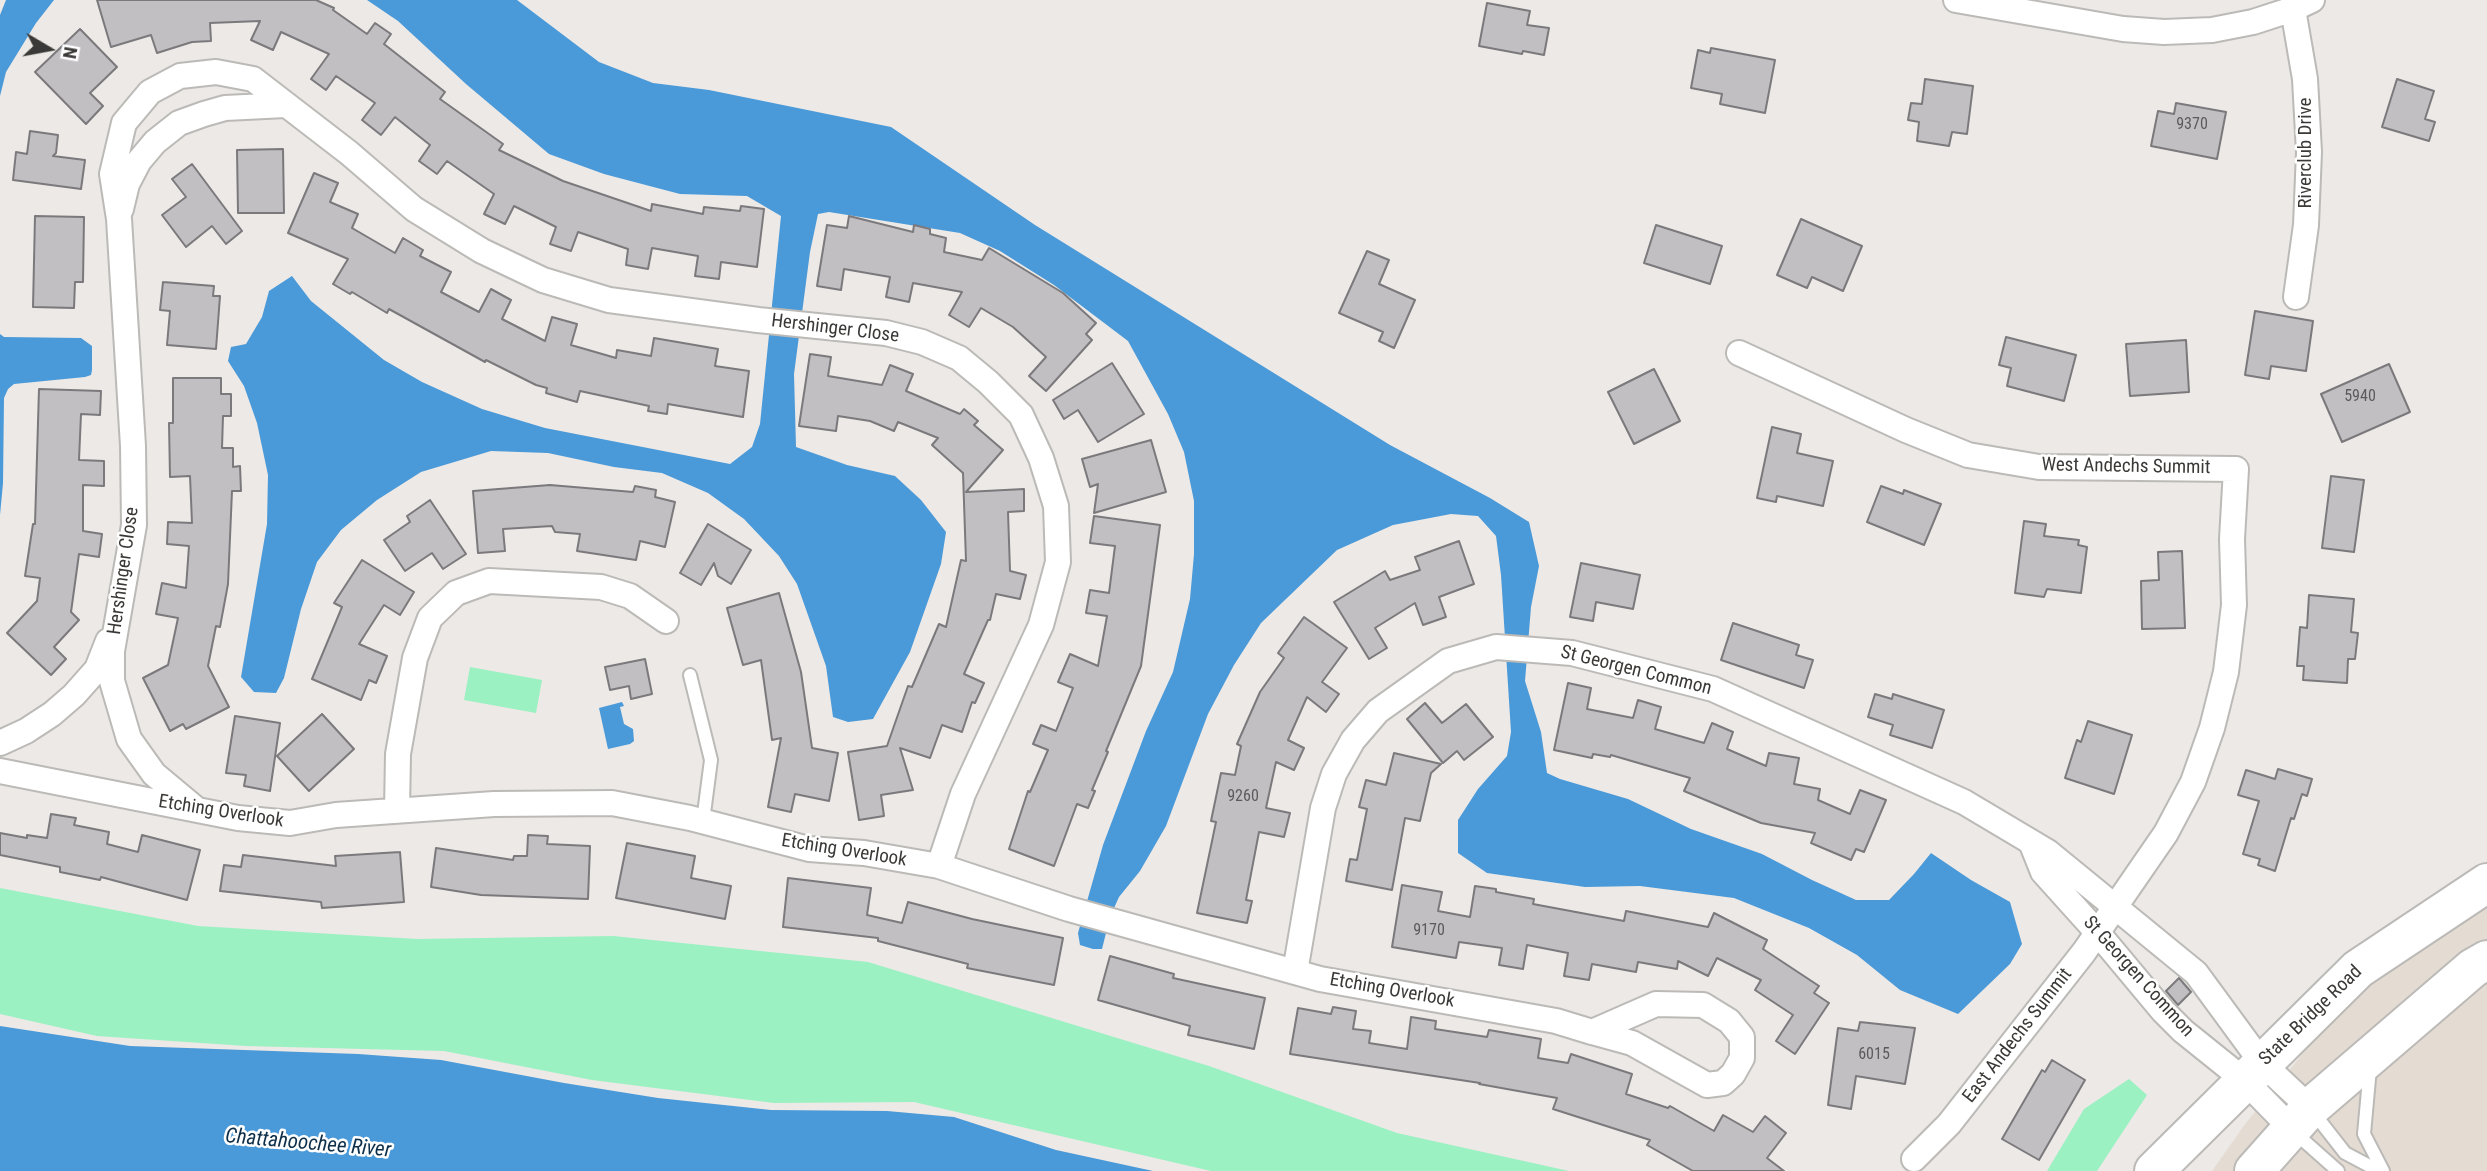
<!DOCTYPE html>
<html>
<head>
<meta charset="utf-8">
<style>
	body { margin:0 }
	#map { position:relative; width:2487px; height:1171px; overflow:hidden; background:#ece9e6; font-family:"Roboto Condensed",sans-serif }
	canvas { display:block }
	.north { position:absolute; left:14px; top:14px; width:70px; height:70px; -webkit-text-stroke:5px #fff; paint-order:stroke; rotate:100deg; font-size:19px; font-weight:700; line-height:28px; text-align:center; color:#3a3937 }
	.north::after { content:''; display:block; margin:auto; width:24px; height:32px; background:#3a3937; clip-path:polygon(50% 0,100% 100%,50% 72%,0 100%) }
</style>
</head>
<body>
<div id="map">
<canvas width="2487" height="1171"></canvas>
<div class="north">N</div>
</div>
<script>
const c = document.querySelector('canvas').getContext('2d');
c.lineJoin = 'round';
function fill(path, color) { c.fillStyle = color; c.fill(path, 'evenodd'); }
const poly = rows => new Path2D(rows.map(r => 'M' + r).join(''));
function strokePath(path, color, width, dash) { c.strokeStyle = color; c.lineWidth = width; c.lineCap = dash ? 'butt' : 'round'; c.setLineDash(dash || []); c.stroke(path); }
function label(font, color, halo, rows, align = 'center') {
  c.font = font + ' "Roboto Condensed",sans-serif'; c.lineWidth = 5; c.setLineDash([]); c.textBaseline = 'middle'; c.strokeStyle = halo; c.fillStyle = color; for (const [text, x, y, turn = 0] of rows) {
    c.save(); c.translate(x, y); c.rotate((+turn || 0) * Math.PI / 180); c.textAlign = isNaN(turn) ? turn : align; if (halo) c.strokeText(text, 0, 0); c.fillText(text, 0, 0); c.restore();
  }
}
fill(poly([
	[2487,894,2487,1171,2212,1171,2245,1124,2383,956]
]), '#e4dcd3');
fill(poly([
	[470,667,542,680,536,713,464,700],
	[0,888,198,926,417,939,613,936,868,962,1209,1066,1397,1133,1569,1171,1211,1171,914,1102,774,1103,592,1080,444,1051,246,1046,97,1036,0,1014],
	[2129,1079,2147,1095,2097,1171,2047,1171,2084,1109]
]), '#9bf1c2');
fill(poly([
	[6,0,54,0,36,23,6,72,0,96,0,15],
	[367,0,517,0,599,62,653,83,709,90,891,127,1035,225,1390,445,1490,498,1529,522,1539,566,1531,607,1525,681,1541,732,1547,773,1560,779,1628,799,1691,829,1762,854,1812,880,1856,900,1889,900,1914,874,1931,853,1971,880,2010,902,2022,944,2010,964,1958,1014,1900,990,1857,955,1809,928,1734,898,1640,886,1585,887,1487,873,1458,853,1458,820,1478,789,1507,756,1511,732,1501,575,1496,536,1478,516,1451,514,1393,525,1337,550,1261,623,1234,665,1208,714,1166,826,1140,871,1119,897,1110,917,1102,949,1093,949,1080,945,1078,933,1103,845,1146,731,1173,672,1190,599,1194,554,1194,501,1184,452,1168,414,1128,341,1054,285,1000,251,960,233,829,212,818,214,810,252,794,374,796,447,847,465,895,476,921,500,946,532,941,564,910,652,873,719,848,722,833,717,826,666,797,584,779,556,744,519,708,493,662,473,614,467,548,453,491,451,421,472,377,500,341,530,317,562,301,609,284,678,276,693,254,692,241,677,267,524,268,475,257,423,244,386,228,361,231,347,246,344,262,317,269,291,292,276,311,301,384,360,422,382,482,409,545,428,730,464,752,447,760,424,781,216,747,196,680,194,604,174,549,154,466,84,398,21],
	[0,334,4,337,81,338,92,346,92,370,91,375,85,377,14,384,8,389,4,398,3,483,0,515],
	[622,702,624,706,620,707,624,724,633,729,634,741,630,744,608,749,599,708],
	[0,1026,130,1046,358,1054,441,1060,564,1083,658,1098,771,1110,887,1111,954,1117,1056,1150,1153,1171,0,1171]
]), '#4a99d8');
const building = poly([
	[97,0,316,0,334,8,333,10,367,34,375,23,391,34,384,44,445,92,440,99,503,144,499,150,563,181,651,211,652,204,703,214,704,207,740,211,741,206,764,209,757,267,721,262,719,279,695,276,698,256,652,248,648,269,626,265,628,249,578,232,571,251,550,244,556,227,514,206,505,224,484,214,494,194,447,161,437,174,419,161,430,145,395,117,381,135,362,120,375,103,336,76,326,90,311,79,329,54,281,32,273,50,251,40,260,21,210,23,211,41,192,42,157,53,151,35,111,47,97,0],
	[1487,3,1530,11,1527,25,1549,28,1544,55,1523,51,1522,54,1479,46,1487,3],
	[80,29,117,67,90,93,103,106,86,124,35,72,80,29],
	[1711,48,1775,60,1765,113,1720,104,1722,94,1691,88,1698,50,1710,53,1711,48],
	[1925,79,1973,86,1967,134,1952,132,1949,146,1917,141,1919,122,1908,120,1911,103,1922,104,1925,79],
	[2397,79,2434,91,2425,119,2435,122,2429,141,2382,127,2397,79],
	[2176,103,2226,112,2217,159,2151,146,2158,111,2174,114,2176,103],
	[30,131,58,135,56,153,53,156,85,160,81,189,13,180,16,152,27,154,30,131],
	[283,149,284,213,238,213,237,150,283,149],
	[192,164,242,231,226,244,212,226,186,247,162,215,186,197,172,179,192,164],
	[314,173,338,183,330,202,358,214,352,228,395,253,403,238,423,250,420,256,451,272,441,292,479,312,491,289,511,300,502,319,545,341,552,317,577,324,571,345,616,358,617,350,651,356,654,338,718,349,715,366,749,371,743,417,668,404,667,414,648,411,649,406,580,391,577,402,546,393,547,388,536,385,486,360,485,362,389,309,387,313,352,292,350,294,333,284,348,259,288,233,314,173],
	[35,216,84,217,83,282,75,282,74,308,33,307,35,216],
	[849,216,913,232,914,225,930,229,930,234,946,238,944,252,982,260,989,248,1063,293,1096,323,1086,334,1092,340,1046,391,1029,376,1046,357,1013,327,981,308,969,327,949,315,962,292,913,283,909,302,886,297,890,277,844,269,841,290,817,286,827,225,847,228,849,216],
	[1801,219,1862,246,1843,291,1812,277,1807,288,1777,275,1801,219],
	[1656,225,1722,246,1710,284,1644,263,1656,225],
	[1367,251,1389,260,1379,284,1415,300,1394,348,1379,341,1383,332,1339,313,1367,251],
	[163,282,214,286,213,296,220,296,216,349,167,345,170,311,160,310,163,282],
	[2255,311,2313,321,2306,371,2271,366,2269,379,2245,375,2255,311],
	[2006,337,2076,355,2064,401,2007,386,2011,368,1999,365,2006,337],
	[2186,340,2189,392,2130,396,2126,344,2186,340],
	[810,354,831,357,828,376,882,385,890,365,913,374,906,391,960,414,964,409,978,421,974,425,1003,450,966,492,1024,489,1024,511,1008,512,1010,571,1026,575,1020,599,996,594,990,620,988,620,964,674,984,683,975,703,972,702,962,732,942,725,930,758,900,748,913,790,881,795,884,816,859,820,848,752,887,746,908,686,912,687,939,624,946,627,961,560,966,561,963,473,932,445,938,438,898,422,894,431,870,421,838,416,836,431,799,426,810,354],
	[1112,363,1144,414,1098,442,1078,410,1064,419,1053,400,1112,363],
	[2389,364,2410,412,2342,442,2321,394,2389,364],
	[1654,369,1680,421,1634,444,1608,392,1654,369],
	[173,378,221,378,221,394,231,394,231,416,223,416,222,448,233,448,233,467,240,466,241,491,232,491,228,584,220,627,216,626,208,666,229,707,186,729,183,724,170,731,143,678,168,665,178,618,156,614,162,583,186,588,189,546,167,544,168,522,192,523,190,476,170,477,169,423,173,423,173,378],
	[39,389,101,391,100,415,81,414,79,460,104,461,104,486,83,485,83,531,102,534,99,557,79,554,71,612,79,620,54,647,66,659,51,675,7,633,37,601,40,578,25,576,33,524,35,524,39,389],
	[1772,427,1801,434,1797,453,1833,461,1823,506,1777,496,1776,502,1757,498,1772,427],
	[1151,440,1166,492,1094,513,1098,484,1090,487,1082,459,1151,440],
	[2331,476,2364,480,2354,552,2322,548,2331,476],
	[550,485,633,492,635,486,656,490,655,497,675,502,665,547,640,541,636,560,577,551,580,534,555,532,552,526,503,529,505,551,478,553,473,491,550,485],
	[1881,486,1903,494,1904,490,1941,504,1924,545,1867,522,1881,486],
	[430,500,466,554,443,569,432,553,405,571,384,540,410,522,407,516,430,500],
	[1094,516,1160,525,1141,666,1106,751,1108,752,1092,790,1095,791,1088,808,1077,804,1054,866,1009,849,1028,791,1030,792,1048,750,1033,744,1041,725,1056,731,1073,688,1058,682,1070,654,1098,666,1107,616,1086,613,1090,590,1109,593,1115,546,1090,543,1094,516],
	[2024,521,2046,524,2044,536,2079,540,2078,545,2087,547,2081,593,2047,589,2044,597,2015,593,2024,521],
	[708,524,751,550,731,584,718,576,714,563,701,585,680,573,708,524],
	[1459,541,1474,584,1439,597,1446,617,1423,625,1415,603,1375,628,1387,648,1369,659,1334,602,1385,571,1390,580,1420,570,1415,557,1459,541],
	[2182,551,2185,628,2142,629,2141,581,2159,580,2158,552,2182,551],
	[362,560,414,592,400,615,384,605,359,644,387,656,376,683,369,680,361,700,312,679,342,607,334,603,362,560],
	[1581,563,1640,575,1633,609,1596,602,1593,621,1570,617,1581,563],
	[779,593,801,672,812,748,838,753,829,801,795,794,791,812,768,807,781,738,772,740,761,660,743,665,727,608,779,593],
	[2309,595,2354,599,2351,632,2358,633,2355,659,2348,659,2347,683,2303,680,2304,666,2297,666,2300,627,2307,628,2309,595],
	[1304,617,1347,648,1322,682,1339,694,1326,712,1307,697,1288,740,1304,748,1294,770,1276,762,1266,808,1290,813,1284,837,1259,832,1246,900,1252,901,1247,923,1197,913,1216,822,1211,821,1221,773,1235,775,1241,746,1237,744,1260,692,1284,658,1278,653,1304,617],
	[1733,623,1799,645,1796,655,1813,660,1804,688,1721,660,1733,623],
	[645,659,652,694,631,699,629,686,610,690,605,667,645,659],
	[1568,683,1591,688,1587,709,1633,718,1638,700,1661,707,1655,729,1704,743,1712,723,1733,732,1727,749,1766,766,1769,753,1799,758,1794,784,1820,789,1818,800,1850,814,1860,790,1886,800,1864,852,1856,849,1851,860,1811,843,1815,833,1761,823,1684,791,1690,778,1611,755,1610,757,1593,754,1592,758,1554,750,1568,683],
	[1875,694,1892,699,1893,694,1944,710,1932,748,1890,735,1893,725,1868,717,1875,694],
	[1425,703,1442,723,1466,704,1493,737,1464,760,1457,751,1443,763,1407,719,1425,703],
	[322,714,354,749,309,791,277,756,322,714],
	[235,716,280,723,270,791,244,786,246,775,226,773,235,716],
	[2088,721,2132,735,2114,794,2065,778,2077,740,2081,742,2088,721],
	[1394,753,1441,764,1431,773,1420,821,1405,818,1392,890,1346,881,1350,859,1357,860,1367,809,1359,807,1366,780,1386,785,1394,753],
	[2278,769,2312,779,2307,796,2302,794,2294,819,2291,818,2275,871,2258,865,2260,859,2243,854,2259,801,2238,795,2246,770,2275,779,2278,769],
	[51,814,76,818,74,825,109,832,107,844,138,852,142,835,200,850,187,900,101,877,100,880,60,872,60,867,0,855,0,833,27,838,27,835,47,838,51,814],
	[528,835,548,836,547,844,590,846,588,899,481,895,431,887,436,848,513,860,514,856,527,856,528,835],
	[627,843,695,856,691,878,731,886,725,919,616,898,627,843],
	[400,852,404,902,322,908,321,902,220,891,224,865,241,867,243,855,336,866,335,856,400,852],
	[788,878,871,888,867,915,902,923,908,902,972,919,1063,938,1054,985,967,968,968,964,878,941,878,938,783,927,788,878],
	[1402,885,1442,892,1438,911,1470,917,1475,886,1496,889,1496,892,1534,899,1533,904,1624,921,1626,911,1708,927,1714,913,1767,940,1763,949,1819,986,1814,993,1829,1003,1795,1054,1776,1041,1793,1015,1755,990,1761,980,1717,958,1708,976,1678,961,1677,969,1638,962,1636,972,1592,964,1589,980,1564,976,1568,953,1527,945,1523,969,1499,965,1502,948,1459,942,1456,958,1392,947,1402,885],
	[1110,956,1174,974,1173,978,1265,998,1254,1049,1188,1035,1190,1026,1098,1000,1110,956],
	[2179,978,2191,992,2178,1005,2166,991,2179,978],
	[1333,1007,1356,1011,1353,1029,1371,1031,1369,1043,1407,1049,1411,1017,1436,1021,1435,1029,1487,1037,1489,1030,1541,1039,1538,1058,1568,1063,1571,1054,1632,1074,1626,1094,1668,1108,1670,1106,1714,1131,1723,1115,1753,1132,1765,1116,1786,1133,1767,1158,1784,1171,1693,1171,1647,1145,1650,1140,1553,1109,1557,1098,1479,1084,1480,1083,1290,1054,1298,1008,1331,1014,1333,1007],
	[1860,1022,1915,1028,1905,1084,1856,1076,1851,1109,1828,1105,1838,1028,1858,1031,1860,1022],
	[2052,1060,2085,1080,2039,1160,2002,1139,2042,1070,2045,1072,2052,1060]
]);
fill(building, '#c2bfc2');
strokePath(building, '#7b797c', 2);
const lane = poly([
	[690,675,711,760,703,821],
	[2370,1068,2364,1134,2383,1171],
	[2313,1112,2345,1153,2379,1171],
	[2294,1132,2338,1171]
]);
const street = poly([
	[1956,0,2123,29,2164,32,2212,30,2253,22,2293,9,2312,0],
	[2293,9,2305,79,2309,152,2306,225,2296,297],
	[121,209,127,184,139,161,155,142,179,123,204,114,225,108,286,105],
	[1739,353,1906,430,1968,455,2039,467,2236,469,2232,539,2234,605,2226,672,2212,728,2193,782,2166,833,2084,952,1949,1124,1914,1159],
	[0,743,26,731,52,714,74,695,97,669,108,641],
	[0,771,238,818,290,823,336,815,494,804,612,803,690,818,809,849,864,853,939,866,1069,909,1320,979,1556,1021,1592,1032,1632,1043,1707,1085,1723,1083,1733,1074,1742,1058,1742,1037,1729,1021,1703,1005,1656,1004,1592,1032],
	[196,809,154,774,129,739,112,681,112,651,134,525,133,446,119,219,112,174,124,123,150,92,180,76,216,72,253,79,349,153,414,209,482,251,543,280,609,300,758,320,886,333,922,342,959,358,988,382,1021,415,1041,458,1056,506,1058,562,1041,625,963,794,939,866],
	[397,810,398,754,415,658,430,618,456,593,489,581,601,587,630,596,666,621],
	[2031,842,2043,872,2097,932,2163,1011,2183,1031,2244,1080,2292,1129],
	[1295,972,1323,808,1334,774,1353,740,1378,711,1448,661,1496,647,1572,653,1713,689,1964,802,2048,852,2196,973,2262,1063,2310,1108]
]);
const highway = poly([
	[2154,1171,2358,969,2487,883],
	[2254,1171,2310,1108,2473,968,2487,960]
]);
strokePath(lane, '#bcbab7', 16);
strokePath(street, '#bcbab7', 28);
strokePath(highway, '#bcbab7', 42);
strokePath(lane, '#fff', 12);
strokePath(street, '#fff', 24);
strokePath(highway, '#fff', 38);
label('16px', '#5c5a5a', null, [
	["9370",2192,125],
	["5940",2360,397],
	["9260",1243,797],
	["9170",1429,931],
	["6015",1874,1055]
]);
label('19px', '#3a3937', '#fff', [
	["Riverclub Drive",2306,153,-90],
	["Hershinger Close",835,329,7],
	["West Andechs Summit",2126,467,1],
	["Hershinger Close",124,571,-82],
	["St Georgen Common",1636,671,14],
	["Etching Overlook",221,812,9],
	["Etching Overlook",844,851,9],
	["St Georgen Common",2138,977,48],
	["Etching Overlook",1392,991,10],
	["State Bridge Road",2311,1016,-44],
	["East Andechs Summit",2018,1036,-52]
]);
label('italic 21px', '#0e2f49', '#fff', [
	["Chattahoochee River",308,1144,5]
]);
</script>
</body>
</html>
